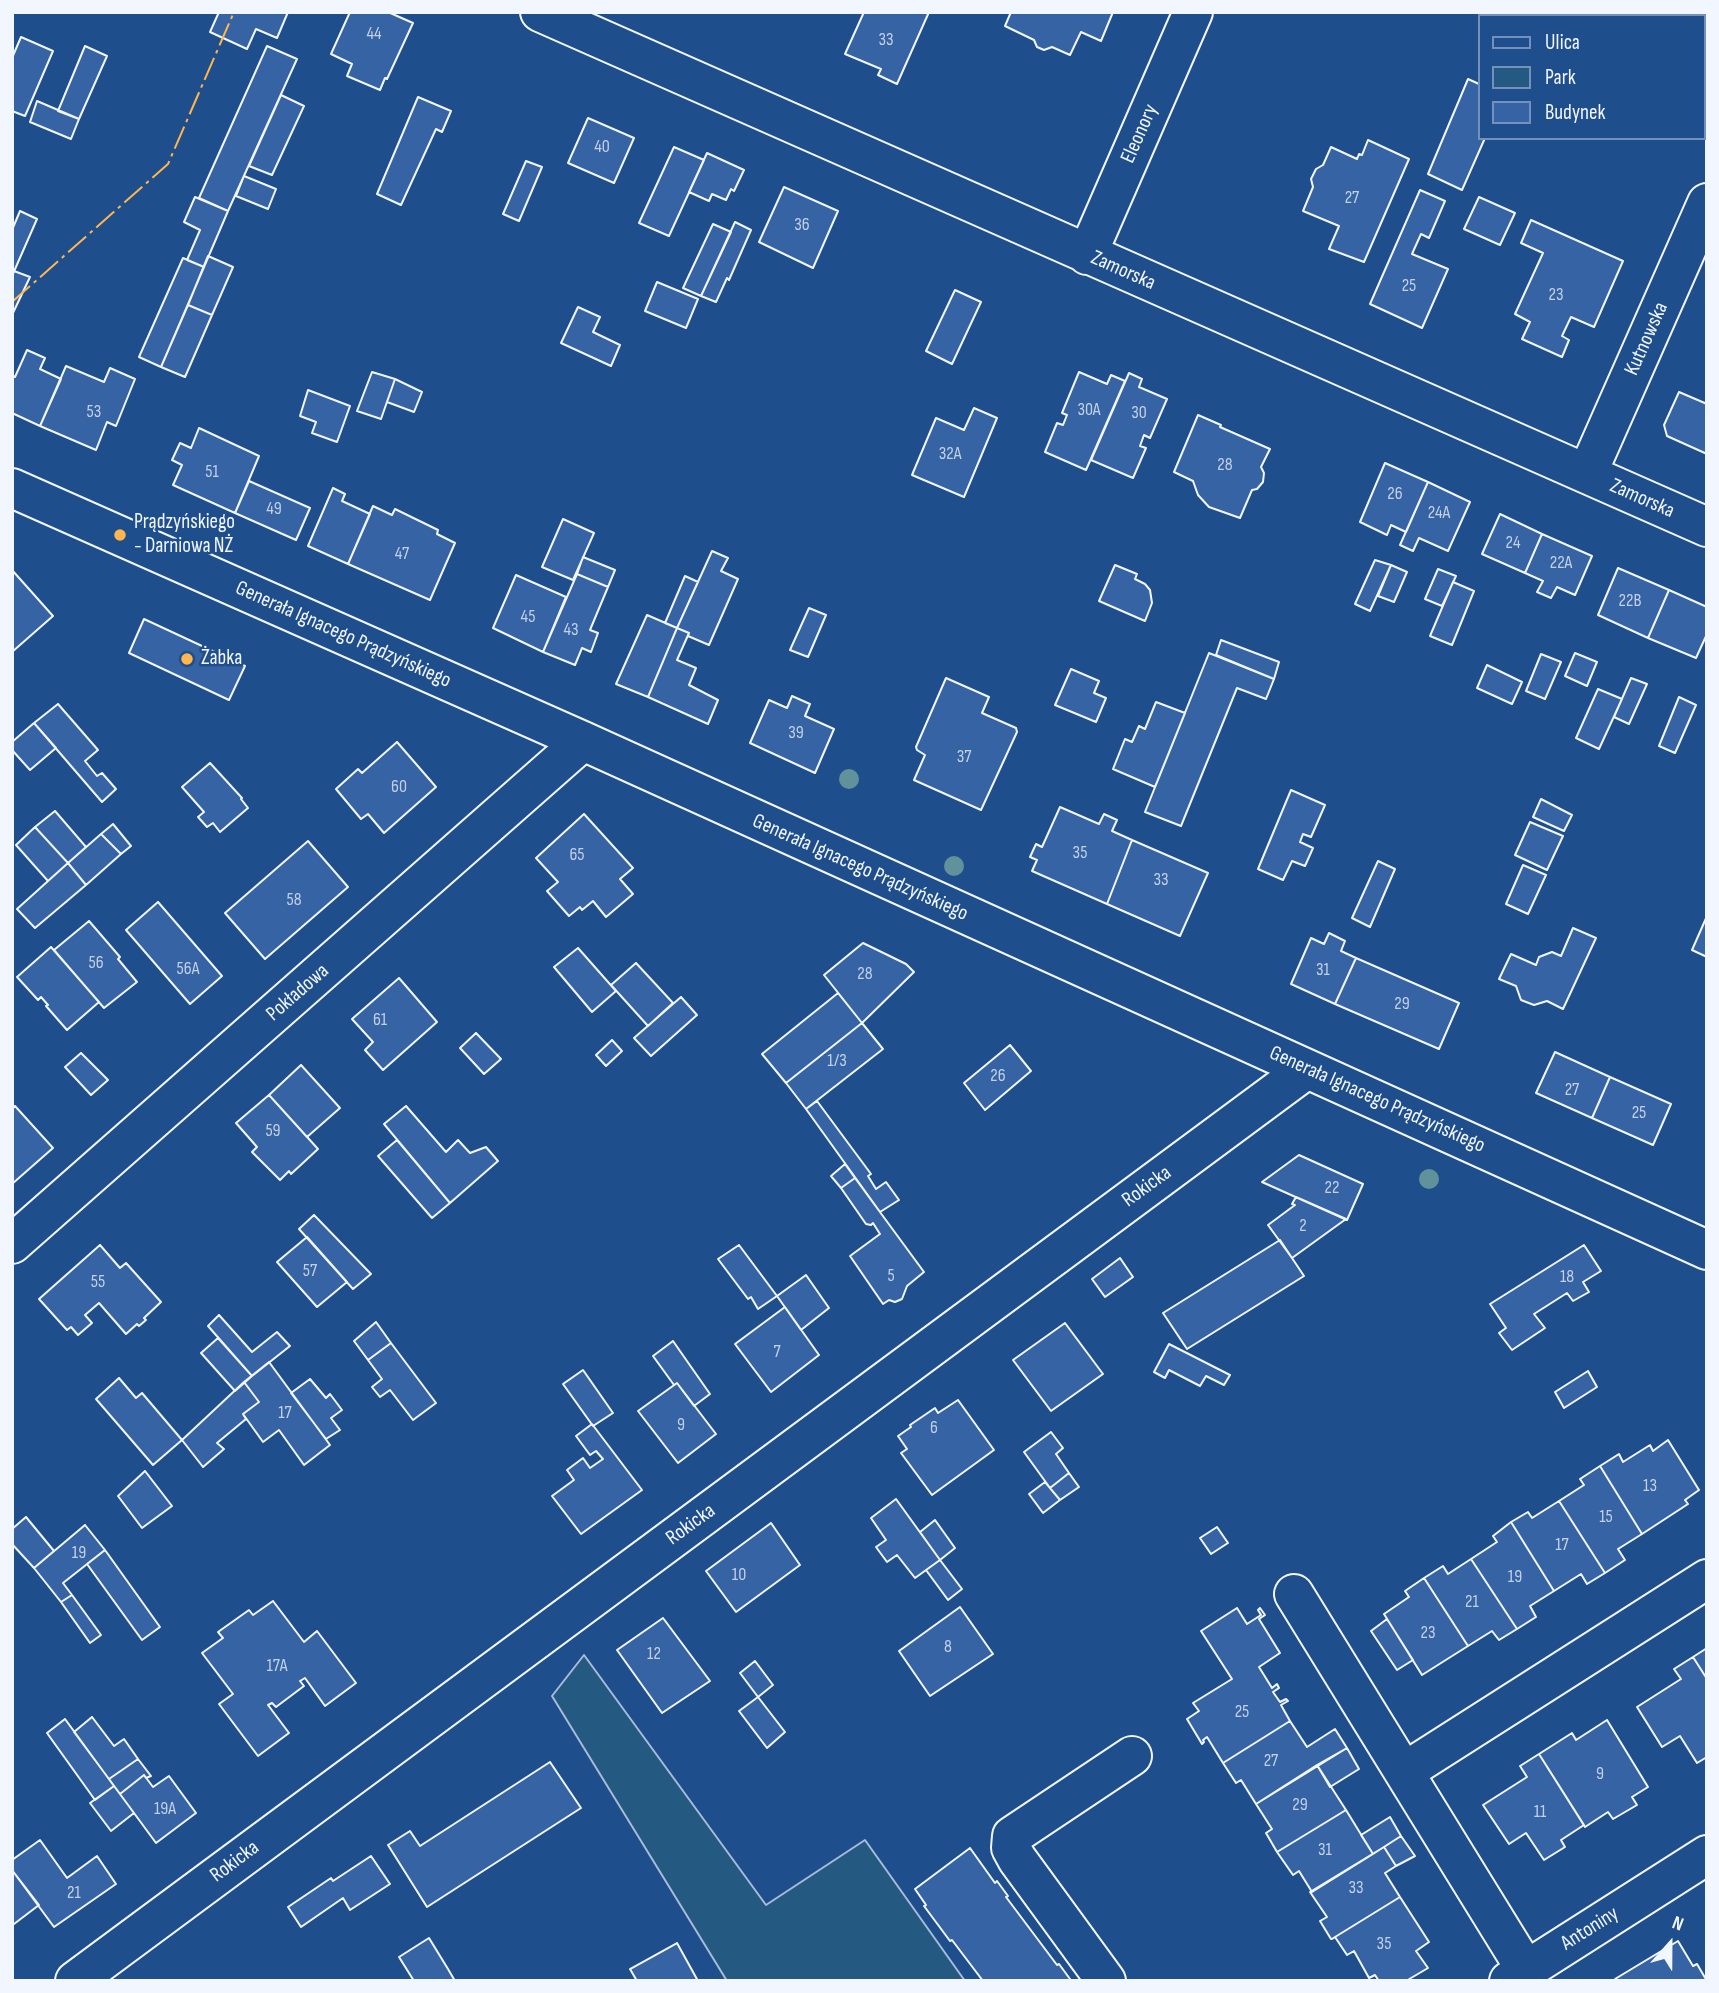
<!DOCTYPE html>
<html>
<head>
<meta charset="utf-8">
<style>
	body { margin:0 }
	#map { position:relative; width:1719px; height:1993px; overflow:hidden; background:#1f4e8c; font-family:"Sofia Sans Condensed",sans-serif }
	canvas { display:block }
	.frame { position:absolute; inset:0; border:14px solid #f2f6ff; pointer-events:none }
	.legend { position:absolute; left:1478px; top:14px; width:228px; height:126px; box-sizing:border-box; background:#1f4e8c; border:2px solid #7391ba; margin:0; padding:9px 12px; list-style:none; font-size:21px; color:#f2f6ff }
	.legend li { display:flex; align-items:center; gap:14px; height:35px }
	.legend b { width:35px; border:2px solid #7391ba }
	.north { position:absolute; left:1635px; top:1909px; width:70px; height:70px; -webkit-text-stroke:5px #1f4e8c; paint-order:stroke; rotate:21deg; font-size:19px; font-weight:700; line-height:28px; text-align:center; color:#f2f6ff }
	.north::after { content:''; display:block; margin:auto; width:24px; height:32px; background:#f2f6ff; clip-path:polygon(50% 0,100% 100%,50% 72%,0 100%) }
</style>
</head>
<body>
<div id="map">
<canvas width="1719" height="1993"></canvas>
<div class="frame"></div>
<ul class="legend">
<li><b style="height:9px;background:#1f4e8c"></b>Ulica</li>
<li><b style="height:19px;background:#245a82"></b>Park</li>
<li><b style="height:19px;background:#3563a3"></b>Budynek</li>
</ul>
<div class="north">N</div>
</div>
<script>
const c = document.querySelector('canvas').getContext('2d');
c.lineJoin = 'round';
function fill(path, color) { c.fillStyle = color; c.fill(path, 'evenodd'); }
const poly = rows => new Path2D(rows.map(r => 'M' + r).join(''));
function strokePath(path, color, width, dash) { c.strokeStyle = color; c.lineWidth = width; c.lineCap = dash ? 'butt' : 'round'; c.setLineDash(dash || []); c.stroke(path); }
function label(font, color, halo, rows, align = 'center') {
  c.font = font + ' "Sofia Sans Condensed",sans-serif'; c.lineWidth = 5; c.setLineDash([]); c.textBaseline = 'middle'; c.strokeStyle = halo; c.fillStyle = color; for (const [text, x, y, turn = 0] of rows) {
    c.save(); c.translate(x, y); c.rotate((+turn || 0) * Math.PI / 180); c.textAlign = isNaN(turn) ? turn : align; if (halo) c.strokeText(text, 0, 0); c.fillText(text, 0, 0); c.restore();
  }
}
const green = poly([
	[584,1655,766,1905,865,1840,965,1981,727,1981,552,1696,584,1655]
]);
fill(green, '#245a82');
strokePath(green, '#a8bbd7', 2);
const building = poly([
	[219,12,288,12,277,38,256,29,247,49,210,32,219,12],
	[350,12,388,12,413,23,387,79,385,78,380,90,347,76,352,64,331,54,350,12],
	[864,12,929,12,897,84,878,75,881,69,845,54,864,12],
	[1011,12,1113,12,1101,41,1081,32,1070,55,1052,47,1044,50,1037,47,1034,40,1005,26,1011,12],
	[21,37,53,51,25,116,12,111,12,58,21,37],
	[85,46,107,56,79,119,58,111,85,46],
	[267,46,297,59,228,211,199,198,267,46],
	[1468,79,1479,84,1479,138,1485,138,1462,190,1428,174,1468,79],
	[281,95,304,106,272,175,249,166,281,95],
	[418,97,451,111,442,132,436,129,401,205,377,194,418,97],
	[37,101,79,119,71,139,30,122,37,101],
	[588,118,634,138,614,183,568,163,588,118],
	[1368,140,1409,159,1364,262,1329,249,1339,226,1303,211,1313,187,1311,179,1316,169,1323,165,1331,147,1357,159,1359,154,1362,155,1368,140],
	[674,147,704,160,669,236,639,223,674,147],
	[707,153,744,170,734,191,731,189,726,200,712,194,709,201,689,192,707,153],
	[526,161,542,167,519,221,503,214,526,161],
	[244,176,276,189,268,209,236,196,244,176],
	[784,187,838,211,813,268,759,242,784,187],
	[1420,190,1445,201,1429,238,1421,234,1412,254,1448,269,1422,328,1370,304,1420,190],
	[195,197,228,211,204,267,187,260,200,230,184,222,195,197],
	[1479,197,1515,213,1500,245,1464,229,1479,197],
	[20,211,37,219,12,276,12,230,20,211],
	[1531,220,1623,261,1594,327,1571,317,1562,336,1569,340,1562,357,1522,339,1530,322,1515,314,1543,253,1521,243,1531,220],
	[735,222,751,230,729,280,727,278,716,302,701,296,735,222],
	[713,224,731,232,701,296,683,288,713,224],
	[208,256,233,267,212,315,188,305,208,256],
	[183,258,204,267,161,367,139,357,183,258],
	[14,271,30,277,12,315,12,276,14,271],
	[657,282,698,299,686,328,645,311,657,282],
	[955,290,981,302,952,364,926,351,955,290],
	[188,305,212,315,185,377,161,367,188,305],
	[578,307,600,317,593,332,620,345,611,366,561,343,578,307],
	[27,350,45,358,40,369,61,379,40,426,12,413,12,376,15,377,27,350],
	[66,366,104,382,110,368,135,379,116,426,107,422,96,450,40,426,66,366],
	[372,372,395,379,381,419,357,411,372,372],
	[1079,372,1107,384,1111,375,1125,381,1086,470,1045,452,1057,423,1063,425,1067,415,1062,413,1079,372],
	[1129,373,1142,379,1139,387,1167,399,1150,438,1144,435,1140,446,1146,448,1133,478,1091,460,1129,373],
	[395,379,422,392,414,412,387,402,395,379],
	[308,390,350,406,337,442,312,433,316,422,300,416,308,390],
	[1679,392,1707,404,1707,454,1667,436,1664,425,1679,392],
	[974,408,997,418,964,497,912,475,936,418,964,430,974,408],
	[1198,415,1221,425,1220,427,1270,449,1261,467,1264,473,1263,482,1257,489,1252,490,1240,518,1209,507,1198,495,1193,481,1174,472,1198,415],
	[199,428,259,456,235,513,173,485,182,465,172,460,180,443,191,448,199,428],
	[1385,463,1428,482,1406,532,1391,525,1387,535,1360,522,1385,463],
	[249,481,310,508,296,540,235,513,249,481],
	[1428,482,1470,502,1448,551,1419,538,1413,551,1400,545,1428,482],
	[333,488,345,494,342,501,370,514,348,564,308,546,333,488],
	[373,506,392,515,395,509,438,530,437,534,455,543,430,600,348,564,373,506],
	[1500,514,1542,534,1525,573,1482,554,1500,514],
	[563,519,594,533,573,580,542,567,563,519],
	[1542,534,1592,556,1575,595,1557,587,1551,598,1537,592,1543,581,1525,573,1542,534],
	[712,551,728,558,721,571,738,579,709,645,688,636,689,633,677,628,712,551],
	[583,557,615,570,608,587,577,574,583,557],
	[1375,560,1391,565,1370,611,1355,604,1375,560],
	[1115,565,1137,574,1135,579,1145,584,1150,590,1152,603,1145,621,1099,601,1115,565],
	[1391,565,1407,572,1394,602,1378,596,1391,565],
	[1618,568,1669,590,1648,638,1598,615,1618,568],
	[1438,569,1456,576,1442,606,1425,599,1438,569],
	[12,570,53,616,12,652,12,570],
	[577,574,608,587,590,630,598,633,591,652,582,648,575,665,543,652,577,574],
	[516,575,566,597,543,652,493,628,516,575],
	[685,576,698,582,677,628,665,623,685,576],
	[1453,582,1474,591,1452,645,1430,636,1453,582],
	[1669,590,1707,607,1707,634,1696,658,1648,638,1669,590],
	[809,608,826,615,808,657,790,650,809,608],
	[647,615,677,628,648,697,616,684,647,615],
	[144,619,245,666,229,700,129,653,144,619],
	[677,628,689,633,677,660,696,668,689,685,718,700,708,724,648,697,677,628],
	[1221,640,1279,662,1274,679,1216,655,1221,640],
	[1209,653,1274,679,1266,699,1237,688,1181,826,1145,812,1209,653],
	[1575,653,1597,662,1587,686,1565,676,1575,653],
	[1541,654,1561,662,1545,699,1526,691,1541,654],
	[1487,665,1522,682,1512,704,1477,688,1487,665],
	[1071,669,1099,681,1094,693,1106,698,1096,722,1055,705,1071,669],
	[946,678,989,697,982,713,1016,728,1017,732,981,810,914,780,925,755,917,750,916,747,946,678],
	[1631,678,1647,684,1629,724,1614,717,1631,678],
	[1598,689,1622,699,1599,749,1576,738,1598,689],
	[792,696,810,704,805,716,834,729,815,773,750,743,769,700,787,708,792,696],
	[1679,697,1696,705,1675,753,1659,746,1679,697],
	[1156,702,1185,713,1155,787,1113,769,1125,739,1132,742,1139,726,1145,729,1156,702],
	[58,704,98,750,85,761,97,776,102,773,116,789,102,802,34,723,58,704],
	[34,723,56,748,30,770,12,750,12,742,34,723],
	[397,742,436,787,384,833,368,814,361,819,336,789,358,769,362,773,397,742],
	[210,763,242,798,241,799,248,808,220,832,213,823,207,827,198,817,204,812,182,787,210,763],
	[1291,790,1325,805,1311,837,1303,834,1300,842,1313,848,1305,866,1292,861,1283,880,1258,869,1291,790],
	[1541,799,1572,815,1564,831,1533,817,1541,799],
	[1060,807,1099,824,1104,814,1117,820,1112,831,1132,840,1107,904,1032,871,1037,860,1030,857,1036,844,1042,847,1060,807],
	[55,811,86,847,68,863,35,827,55,811],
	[584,814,633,868,620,879,633,894,606,917,593,901,582,910,580,907,569,916,547,891,558,882,536,858,584,814],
	[1530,822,1563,836,1547,870,1515,855,1530,822],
	[113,824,131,846,121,854,101,834,113,824],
	[35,827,68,863,48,881,16,845,35,827],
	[101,834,121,854,86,885,68,863,101,834],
	[1132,840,1208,873,1180,936,1107,904,1132,840],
	[308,841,348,887,265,959,225,913,308,841],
	[1378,861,1395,869,1370,927,1352,918,1378,861],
	[68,863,86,885,35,928,17,909,68,863],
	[1523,865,1546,875,1528,914,1506,904,1523,865],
	[158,902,222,976,190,1004,126,930,158,902],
	[1707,916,1707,957,1692,950,1707,916],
	[89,921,120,957,118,959,137,982,104,1008,54,950,89,921],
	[1573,928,1596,938,1563,1009,1547,1001,1534,1005,1521,1000,1516,986,1499,979,1511,954,1536,965,1539,957,1552,952,1561,956,1573,928],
	[1329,933,1345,941,1341,951,1356,958,1335,1004,1291,984,1311,938,1324,944,1329,933],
	[863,943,906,964,914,972,862,1023,824,975,863,943],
	[51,947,99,1002,67,1030,46,1006,48,1005,41,997,38,1000,17,977,51,947],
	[578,948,616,991,592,1012,554,967,578,948],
	[1356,958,1459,1003,1439,1049,1335,1004,1356,958],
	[636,963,673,1003,648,1026,611,985,636,963],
	[399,978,437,1022,383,1070,365,1050,373,1042,352,1019,399,978],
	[838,993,862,1023,786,1083,762,1054,838,993],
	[681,997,697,1015,651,1056,634,1038,681,997],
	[862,1023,883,1049,806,1109,786,1083,862,1023],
	[476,1033,501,1059,484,1074,460,1048,476,1033],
	[612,1040,622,1051,606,1066,596,1055,612,1040],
	[1010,1045,1031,1071,985,1110,964,1083,1010,1045],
	[1555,1052,1610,1077,1592,1118,1536,1093,1555,1052],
	[81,1053,108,1080,91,1095,65,1067,81,1053],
	[301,1065,340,1108,307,1137,269,1095,301,1065],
	[1610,1077,1671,1104,1653,1145,1592,1118,1610,1077],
	[269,1095,318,1149,291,1174,289,1171,280,1180,252,1152,257,1147,236,1123,269,1095],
	[817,1101,871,1174,868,1176,876,1189,886,1182,899,1200,880,1212,806,1109,817,1101],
	[15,1106,53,1148,12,1184,12,1109,15,1106],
	[406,1106,446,1152,458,1140,470,1153,486,1147,498,1161,450,1203,384,1124,406,1106],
	[397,1140,450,1203,432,1218,378,1156,397,1140],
	[1299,1155,1363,1184,1347,1220,1262,1182,1299,1155],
	[845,1164,855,1178,841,1188,831,1176,845,1164],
	[855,1178,924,1272,907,1286,902,1299,895,1302,889,1300,883,1304,850,1256,880,1234,873,1223,871,1225,866,1224,841,1188,855,1178],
	[1296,1197,1346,1219,1292,1258,1268,1225,1295,1205,1292,1204,1296,1197],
	[314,1215,371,1274,353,1289,299,1229,314,1215],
	[307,1237,347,1282,317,1307,277,1262,307,1237],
	[1280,1240,1304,1276,1187,1349,1163,1313,1280,1240],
	[100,1245,120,1268,126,1263,161,1302,144,1318,146,1320,139,1326,137,1324,126,1334,99,1303,85,1315,92,1323,78,1335,71,1327,67,1330,39,1299,100,1245],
	[739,1245,777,1296,758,1309,751,1297,748,1299,718,1259,739,1245],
	[1584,1245,1601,1271,1583,1282,1589,1292,1573,1301,1567,1293,1534,1314,1545,1328,1512,1350,1499,1333,1506,1328,1490,1304,1584,1245],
	[1120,1258,1133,1277,1105,1297,1092,1279,1120,1258],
	[806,1275,829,1308,801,1330,777,1296,806,1275],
	[785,1307,819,1355,771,1392,735,1344,785,1307],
	[219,1315,252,1352,277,1332,290,1346,252,1376,208,1326,219,1315],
	[376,1322,391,1343,368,1360,354,1341,376,1322],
	[1065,1323,1103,1374,1051,1411,1013,1360,1065,1323],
	[218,1338,252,1376,235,1391,201,1353,218,1338],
	[673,1341,710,1394,694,1406,677,1383,674,1385,653,1356,673,1341],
	[391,1343,436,1403,413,1420,390,1390,380,1397,372,1387,382,1379,368,1360,391,1343],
	[1169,1344,1230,1375,1224,1385,1206,1376,1200,1386,1169,1370,1165,1378,1154,1372,1169,1344],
	[269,1362,330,1445,304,1465,279,1430,263,1442,243,1414,259,1402,244,1382,269,1362],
	[583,1370,613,1413,593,1426,563,1384,583,1370],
	[1588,1371,1597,1387,1564,1408,1555,1392,1588,1371],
	[119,1378,136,1398,142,1393,182,1440,153,1465,96,1399,119,1378],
	[310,1379,326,1398,330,1394,342,1410,331,1418,340,1430,326,1439,291,1393,310,1379],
	[244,1382,259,1402,243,1414,246,1419,217,1443,224,1449,203,1467,182,1440,244,1382],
	[677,1383,716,1434,678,1463,638,1411,677,1383],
	[958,1400,994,1450,932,1495,901,1453,907,1449,898,1436,911,1427,910,1425,935,1408,938,1413,958,1400],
	[592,1424,642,1490,581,1534,552,1496,574,1480,567,1470,583,1458,590,1468,603,1459,596,1451,590,1455,576,1436,592,1424],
	[1051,1432,1063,1448,1056,1454,1069,1473,1050,1488,1024,1452,1051,1432],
	[1668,1440,1699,1490,1685,1500,1688,1504,1642,1534,1600,1466,1619,1454,1623,1462,1650,1445,1653,1451,1668,1440],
	[1600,1466,1642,1534,1618,1549,1625,1560,1605,1573,1559,1501,1584,1485,1580,1479,1600,1466],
	[145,1471,172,1506,142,1528,118,1496,145,1471],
	[1069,1473,1079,1487,1060,1500,1050,1488,1069,1473],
	[1045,1482,1060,1500,1043,1513,1029,1494,1045,1482],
	[896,1499,940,1560,915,1578,897,1555,887,1562,876,1547,886,1540,871,1518,896,1499],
	[1559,1501,1605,1573,1587,1584,1581,1574,1554,1591,1511,1522,1528,1512,1532,1518,1559,1501],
	[26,1517,54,1551,34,1568,12,1544,12,1529,26,1517],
	[935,1520,955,1548,940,1560,920,1532,935,1520],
	[1511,1522,1554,1591,1530,1606,1536,1617,1517,1629,1471,1559,1497,1542,1493,1536,1511,1522],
	[771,1523,800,1565,736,1612,706,1571,771,1523],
	[85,1525,105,1550,63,1583,72,1595,61,1602,34,1568,85,1525],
	[1217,1527,1228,1543,1211,1554,1200,1538,1217,1527],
	[105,1550,160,1627,142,1640,87,1564,105,1550],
	[1471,1559,1517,1629,1499,1640,1492,1631,1468,1646,1424,1578,1443,1566,1448,1574,1471,1559],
	[940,1560,962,1589,948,1600,926,1570,940,1560],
	[1424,1578,1468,1646,1422,1675,1384,1614,1409,1597,1405,1591,1424,1578],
	[72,1595,101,1635,90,1643,61,1602,72,1595],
	[273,1601,304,1642,317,1631,356,1683,325,1706,305,1678,300,1681,304,1686,276,1707,272,1703,268,1705,289,1733,258,1756,219,1704,233,1694,202,1653,223,1638,218,1632,249,1610,253,1615,273,1601],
	[960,1607,993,1654,930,1696,899,1651,960,1607],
	[1237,1608,1247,1624,1261,1615,1258,1610,1260,1608,1265,1615,1259,1619,1280,1653,1259,1667,1272,1688,1277,1684,1279,1688,1273,1692,1280,1702,1286,1699,1288,1701,1281,1705,1290,1721,1223,1763,1207,1737,1203,1740,1204,1742,1202,1744,1187,1719,1199,1711,1193,1703,1232,1679,1201,1631,1237,1608],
	[663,1618,710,1681,662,1713,617,1650,663,1618],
	[1387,1619,1413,1660,1397,1670,1371,1631,1387,1619],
	[1707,1648,1707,1679,1693,1657,1707,1648],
	[1693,1657,1707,1679,1707,1757,1697,1763,1680,1736,1662,1747,1637,1707,1681,1679,1674,1669,1693,1657],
	[755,1661,773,1685,758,1697,740,1673,755,1661],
	[758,1697,785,1732,767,1748,739,1711,758,1697],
	[92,1717,114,1746,124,1739,138,1759,109,1779,74,1732,92,1717],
	[65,1719,114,1786,95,1800,47,1733,65,1719],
	[1607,1720,1648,1787,1632,1797,1637,1805,1613,1819,1608,1812,1585,1827,1539,1754,1572,1733,1576,1740,1607,1720],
	[1290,1721,1307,1747,1335,1729,1347,1748,1256,1804,1241,1780,1236,1783,1223,1763,1290,1721],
	[1347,1748,1359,1769,1330,1787,1317,1765,1347,1748],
	[1539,1754,1584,1825,1561,1840,1565,1847,1544,1860,1526,1833,1509,1844,1483,1805,1527,1777,1520,1766,1539,1754],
	[138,1759,151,1776,146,1778,144,1775,120,1794,109,1779,138,1759],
	[550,1762,581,1808,427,1907,388,1845,410,1831,420,1846,550,1762],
	[1317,1765,1346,1810,1277,1852,1266,1833,1272,1829,1256,1804,1317,1765],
	[144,1775,153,1787,169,1776,196,1813,156,1843,120,1794,144,1775],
	[114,1786,134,1813,111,1831,90,1803,114,1786],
	[1346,1810,1373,1854,1312,1892,1299,1871,1293,1875,1277,1852,1346,1810],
	[1390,1817,1401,1836,1373,1854,1361,1835,1390,1817],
	[1401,1836,1415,1856,1396,1866,1384,1847,1401,1836],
	[40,1840,67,1878,97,1856,116,1884,54,1927,12,1870,12,1860,40,1840],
	[1384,1847,1396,1866,1385,1873,1400,1897,1335,1937,1332,1939,1331,1939,1320,1921,1327,1917,1310,1892,1384,1847],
	[970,1848,995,1883,997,1881,1008,1896,1006,1897,1057,1965,1059,1964,1070,1979,1070,1981,983,1981,952,1940,950,1941,924,1906,926,1905,915,1889,970,1848],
	[371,1856,390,1884,350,1910,343,1898,301,1927,288,1907,331,1878,333,1881,371,1856],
	[12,1870,39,1905,14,1924,12,1922,12,1870],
	[1400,1897,1429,1942,1416,1951,1428,1968,1406,1981,1379,1981,1375,1975,1369,1978,1354,1951,1347,1955,1335,1937,1400,1897],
	[429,1938,448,1969,455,1981,414,1981,399,1957,429,1938],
	[1678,1941,1693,1966,1697,1964,1707,1981,1616,1981,1615,1979,1678,1941],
	[677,1943,698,1981,637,1981,630,1969,677,1943]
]);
fill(building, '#3563a3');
strokePath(building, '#f2f6ff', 2);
const minor = poly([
	[540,12,1707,527],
	[1087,255,1193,12],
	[1587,474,1707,203],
	[12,488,583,741,1707,1250],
	[12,1244,583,741],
	[1294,1594,1526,1970],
	[1404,1772,1707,1579],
	[75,1981,1307,1069],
	[1106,1981,1017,1859,1011,1848,1012,1836,1132,1756],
	[1509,1981,1707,1855]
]);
strokePath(minor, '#f2f6ff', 42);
strokePath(minor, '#1f4e8c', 38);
strokePath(poly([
	[12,302,168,164,234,12]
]), '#ffb74d', 2, [24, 5, 3.5, 5]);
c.fillStyle = '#61919a';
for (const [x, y] of [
	[849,779],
	[954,866],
	[1429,1179]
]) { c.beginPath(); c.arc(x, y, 10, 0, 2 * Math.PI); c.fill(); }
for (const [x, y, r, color] of [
	[120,535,7,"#ffb74d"],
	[187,659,7,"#ffb74d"]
]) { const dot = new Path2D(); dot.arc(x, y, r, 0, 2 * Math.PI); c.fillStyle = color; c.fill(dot); strokePath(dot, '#1f4e8c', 2.5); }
label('18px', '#c3d1e8', null, [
	["44",374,34],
	["33",886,40],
	["40",602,147],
	["27",1352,198],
	["36",802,225],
	["25",1409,286],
	["23",1556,295],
	["30A",1089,410],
	["53",94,412],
	["30",1139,413],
	["32A",950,454],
	["28",1225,465],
	["51",212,472],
	["26",1395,494],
	["49",274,509],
	["24A",1439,513],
	["24",1513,543],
	["47",402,554],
	["22A",1561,563],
	["22B",1630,601],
	["45",528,617],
	["43",571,630],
	["39",796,733],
	["37",964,757],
	["60",399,787],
	["35",1080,853],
	["65",577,855],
	["33",1161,880],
	["58",294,900],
	["56",96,963],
	["56A",188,969],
	["31",1323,970],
	["28",865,974],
	["29",1402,1004],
	["61",380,1020],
	["1/3",837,1061],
	["26",998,1076],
	["27",1572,1090],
	["25",1639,1113],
	["59",273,1131],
	["22",1332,1188],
	["2",1303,1226],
	["57",310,1271],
	["5",891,1276],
	["18",1567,1277],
	["55",98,1282],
	["7",777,1352],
	["17",285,1413],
	["9",681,1425],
	["6",934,1428],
	["13",1650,1486],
	["15",1606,1517],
	["17",1562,1545],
	["19",79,1553],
	["10",739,1575],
	["19",1515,1577],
	["21",1472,1602],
	["23",1428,1633],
	["8",948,1647],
	["12",654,1654],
	["17A",277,1666],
	["25",1242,1712],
	["27",1271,1761],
	["9",1600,1774],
	["29",1300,1805],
	["19A",165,1809],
	["11",1540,1812],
	["31",1325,1850],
	["33",1356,1888],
	["21",74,1893],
	["35",1384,1944]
]);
label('21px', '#f2f6ff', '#1f4e8c', [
	["Eleonory",1140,134,-66],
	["Zamorska",1123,271,24],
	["Kutnowska",1647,339,-66],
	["Zamorska",1642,499,24],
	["Generała Ignacego Prądzyńskiego",343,635,24],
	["Generała Ignacego Prądzyńskiego",860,868,24],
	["Pokładowa",298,993,-41],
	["Generała Ignacego Prądzyńskiego",1377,1100,24],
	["Rokicka",1147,1187,-36],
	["Rokicka",691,1525,-36],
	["Rokicka",235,1862,-37],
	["Antoniny",1590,1929,-32]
]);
label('21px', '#f2f6ff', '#1f4e8c', [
	["Prądzyńskiego",134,523],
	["- Darniowa NŻ",134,547],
	["Żabka",201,659]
], 'left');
</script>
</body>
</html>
